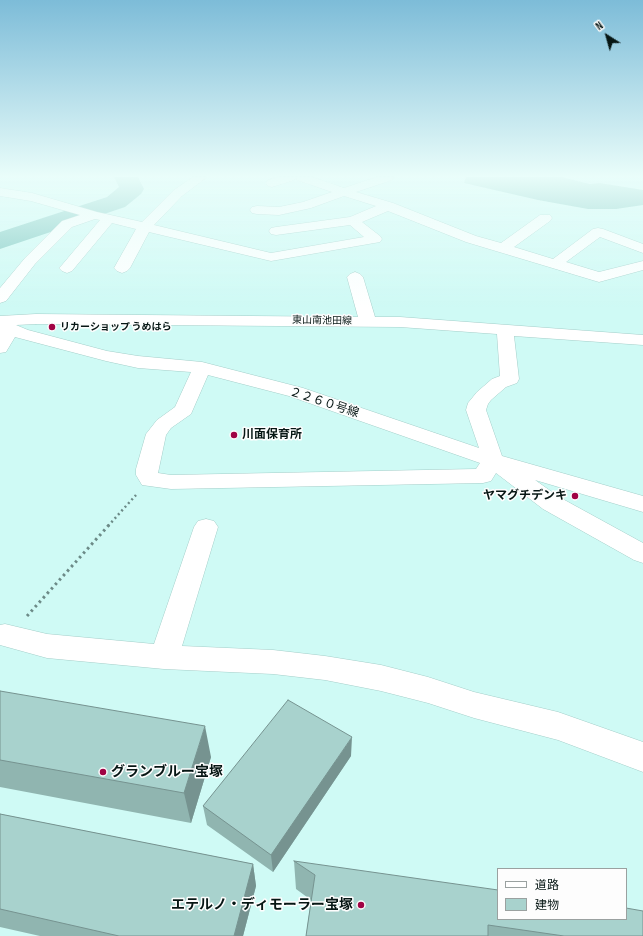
<!DOCTYPE html>
<html>
<head>
<meta charset="utf-8">
<style>
	body { margin:0 }
	#map { position:relative; width:643px; height:936px; overflow:hidden; background:#cffaf5; font-family:"Sofia Sans Condensed","Noto Sans JP",sans-serif }
	canvas { display:block }
	.legend { position:absolute; left:497px; top:868px; width:130px; height:52px; box-sizing:border-box; background:#fdfdfd; border:1px solid #9aa1a0; margin:0; padding:5px 7px; list-style:none; font-size:12px; color:#061614 }
	.legend li { display:flex; align-items:center; gap:8px; height:20px }
	.legend b { width:20px; border:1px solid #9aa1a0 }
	.north { position:absolute; left:587px; top:16px; width:40px; height:40px; -webkit-text-stroke:3px #fdfdfd; paint-order:stroke; rotate:323deg; font-size:11px; font-weight:700; line-height:16px; text-align:center; color:#061614 }
	.north::after { content:''; display:block; margin:auto; width:14px; height:18px; background:#061614; clip-path:polygon(50% 0,100% 100%,50% 72%,0 100%) }
</style>
</head>
<body>
<div id="map">
<canvas width="643" height="936"></canvas>
<ul class="legend">
<li><b style="height:5px;background:#fff"></b>道路</li>
<li><b style="height:11px;background:#a8d2cd"></b>建物</li>
</ul>
<div class="north">N</div>
</div>
<script>
const c = document.querySelector('canvas').getContext('2d');
c.lineJoin = 'round';
function fill(path, color) { c.fillStyle = color; c.fill(path, 'evenodd'); }
const poly = rows => new Path2D(rows.map(r => 'M' + r).join(''));
function strokePath(path, color, width, dash) { c.strokeStyle = color; c.lineWidth = width; c.lineCap = dash ? 'butt' : 'round'; c.setLineDash(dash || []); c.stroke(path); }
function label(font, color, halo, rows, align = 'center') {
  c.font = font + ' "Sofia Sans Condensed","Noto Sans JP",sans-serif'; c.lineWidth = 3; c.setLineDash([]); c.textBaseline = 'middle'; c.strokeStyle = halo; c.fillStyle = color; for (const [text, x, y, turn = 0] of rows) {
    c.save(); c.translate(x, y); c.rotate((+turn || 0) * Math.PI / 180); c.textAlign = isNaN(turn) ? turn : align; if (halo) c.strokeText(text, 0, 0); c.fillText(text, 0, 0); c.restore();
  }
}
fill(poly([
	[466,177,561,177,590,184,600,183,643,190,643,205,616,209,588,209,538,200,464,183]
]), '#78c2bb');
fill(poly([
	[114,177,138,177,144,189,141,194,125,207,0,249,0,232,107,197,119,187,114,177]
]), '#7ec8c1');
const minor = poly([
	[193,177,207,177,182,196,154,225,271,253,364,237,350,225,276,235,271,234,269,231,271,228,276,227,350,217,376,206,344,196,311,208,279,215,257,214,252,213,250,210,252,207,257,206,279,207,303,202,332,192,297,180,296,178,294,180,272,187,268,186,266,183,268,180,278,177,312,177,344,188,377,177,394,177,392,180,356,192,393,203,476,236,501,243,540,215,550,215,552,218,550,221,514,247,553,259,593,229,598,228,603,229,643,244,643,253,600,237,566,262,599,272,643,261,643,270,599,282,466,242,388,211,362,222,380,236,382,239,380,242,271,261,149,232,130,268,127,271,122,273,117,271,114,268,136,229,112,223,72,271,67,273,62,271,59,268,62,265,100,220,95,219,72,227,35,264,6,301,0,303,0,288,25,258,62,221,80,215,31,201,0,196,0,188,32,193,97,212,142,222,174,190,193,177],
	[355,272,360,274,363,277,375,317,400,317,643,335,643,345,514,336,519,379,517,383,506,387,491,400,488,404,486,410,502,456,643,496,643,512,535,480,559,497,643,543,643,563,634,560,543,509,496,473,491,481,483,483,171,489,142,485,136,475,136,469,146,434,157,420,175,407,191,372,138,368,106,361,15,337,6,352,0,353,0,316,36,314,358,317,347,277,350,274,355,272],
	[36,324,400,327,497,334,500,376,492,379,477,392,468,403,466,410,479,448,303,388,202,362,138,356,107,351,28,330,16,325,36,324],
	[208,375,289,396,480,463,476,469,171,475,158,473,166,435,171,428,191,414,208,375],
	[206,519,214,521,218,527,182,646,273,650,325,656,381,665,428,677,474,692,558,712,643,742,643,772,558,740,474,718,428,703,381,691,325,680,273,674,164,669,47,658,0,645,0,625,5,624,47,634,154,644,194,527,198,521,206,519]
]);
strokePath(minor, '#a4cec9', 1);
strokePath(poly([
	[108,526,136,495]
]), '#6c8a87', 2.5, [2, 3]);
strokePath(poly([
	[27,616,109,525]
]), '#6c8a87', 3, [2.5, 3.5]);
fill(minor, '#fff');
fill(poly([
	[0,691,211,757,191,823,0,787],
	[351,756,273,872,207,825,203,806],
	[0,814,253,864,256,886,243,936,40,936,0,927],
	[294,861,643,936,306,936,311,900,296,889]
]), '#90b5b0');
fill(poly([
	[205,726,211,757,191,823,184,793],
	[352,737,351,756,273,872,271,855],
	[253,864,256,886,243,936,234,936]
]), '#769390');
const building = poly([
	[0,691,205,726,184,793,0,760,0,691],
	[288,700,352,737,271,855,203,806,288,700],
	[0,814,253,864,234,936,119,936,0,909,0,814],
	[294,861,498,890,498,919,626,919,626,908,643,911,643,936,564,936,488,925,488,936,306,936,315,875,294,861]
]);
fill(building, '#a8d2cd');
strokePath(building, '#769390', 1);
const sky = c.createLinearGradient(0, 0, 0, 308);
sky.addColorStop(0, '#7dbcd8');
sky.addColorStop(0.57, '#e9fdfa');
sky.addColorStop(1, '#e9fdfa00');
c.fillStyle = sky;
c.fillRect(0, 0, 643, 308);
for (const [x, y, r, color] of [
	[52,327,4,"#a00344"],
	[234,435,4,"#a00344"],
	[575,496,4,"#a00344"],
	[103,772,4,"#a00344"],
	[361,905,4,"#a00344"]
]) { const dot = new Path2D(); dot.arc(x, y, r, 0, 2 * Math.PI); c.fillStyle = color; c.fill(dot); strokePath(dot, '#fdfdfd', 1.5); }
label('10px', '#061614', '#fdfdfd', [
	["東山南池田線",322,321,1]
]);
label('bold 10px', '#061614', '#fdfdfd', [
	["リカーショップ うめはら",60,327]
], 'left');
label('12px', '#061614', '#fdfdfd', [
	["２２６０号線",324,403,18]
]);
label('bold 12px', '#061614', '#fdfdfd', [
	["川面保育所",242,435],
	["ヤマグチデンキ",567,496,"right"]
], 'left');
label('bold 14px', '#061614', '#fdfdfd', [
	["グランブルー宝塚",111,772],
	["エテルノ・ディモーラー宝塚",353,905,"right"]
], 'left');
</script>
</body>
</html>
